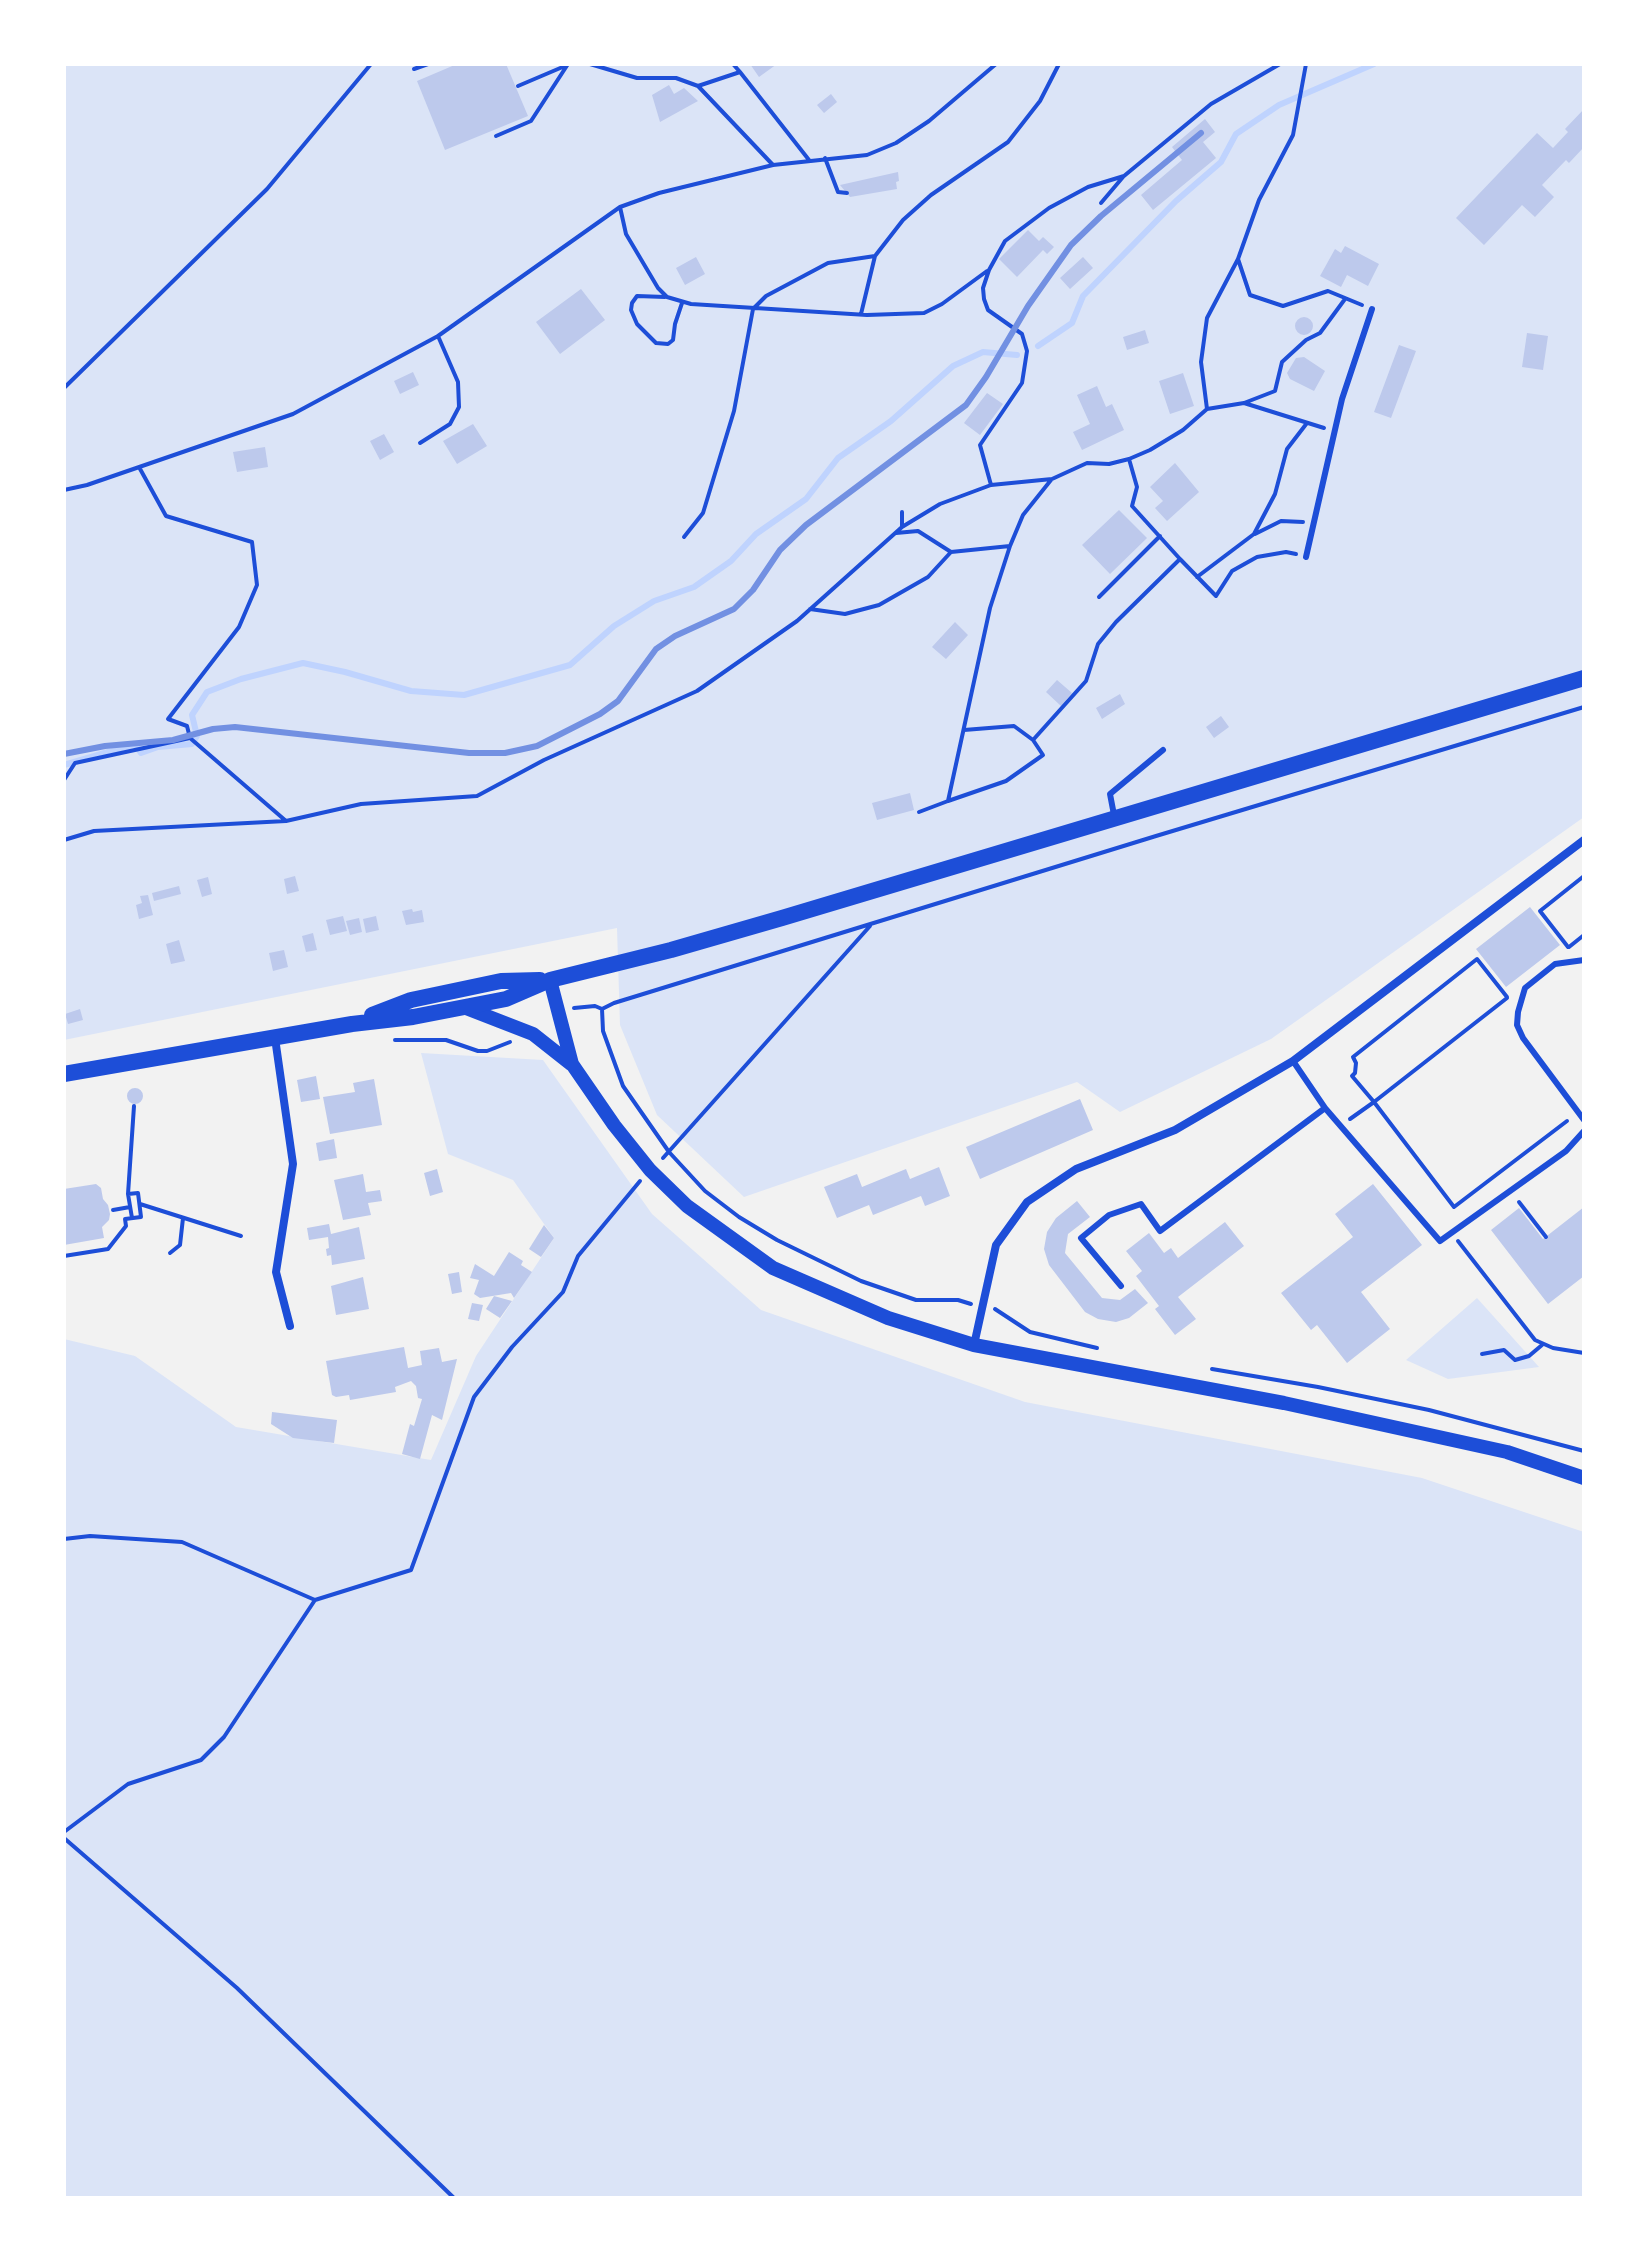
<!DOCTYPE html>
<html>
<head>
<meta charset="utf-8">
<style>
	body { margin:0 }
	#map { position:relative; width:1648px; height:2262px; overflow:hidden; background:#f2f2f2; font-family:"IBM Plex Serif",serif }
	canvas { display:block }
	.frame { position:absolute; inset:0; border:66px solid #fff; pointer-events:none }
</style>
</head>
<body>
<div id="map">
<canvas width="1648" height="2262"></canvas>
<div class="frame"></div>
</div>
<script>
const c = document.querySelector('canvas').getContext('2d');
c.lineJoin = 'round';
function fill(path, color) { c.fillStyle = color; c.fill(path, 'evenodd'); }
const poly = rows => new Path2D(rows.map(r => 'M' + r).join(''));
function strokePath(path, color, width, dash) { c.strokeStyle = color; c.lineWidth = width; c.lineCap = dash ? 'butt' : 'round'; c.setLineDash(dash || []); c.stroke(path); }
fill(poly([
	[64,64,1584,64,1584,817,1271,1039,1120,1112,1077,1082,744,1197,657,1115,620,1025,617,928,64,1040],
	[421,1053,543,1060,652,1214,761,1310,1025,1402,1422,1478,1584,1532,1584,2198,64,2198,64,1339,135,1356,236,1427,431,1460,476,1356,554,1238,513,1180,448,1154],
	[1477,1298,1539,1367,1448,1379,1406,1360]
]), '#dbe4f7');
strokePath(poly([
	[1038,346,1072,323,1083,296,1176,201,1221,162,1236,134,1279,105,1374,64],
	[64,765,135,744,141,753,158,747,192,744,197,736,192,715,207,692,241,679,303,663,345,672,411,691,464,695,570,665,614,626,654,601,694,587,731,561,756,534,806,499,838,458,891,421,953,366,983,352,1017,355]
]), '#bfd3fe', 6);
fill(poly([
	[457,64,506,64,528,116,445,150,417,81],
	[750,64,777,64,759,77],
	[669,85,674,94,684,88,698,101,660,122,652,95],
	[831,94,837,102,824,113,817,105],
	[1584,109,1584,147,1569,163,1566,160,1542,185,1554,197,1535,217,1522,205,1484,245,1456,218,1537,133,1553,148,1568,132,1565,129],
	[1205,119,1215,132,1203,142,1216,158,1153,210,1141,195,1182,160,1172,147],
	[898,172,899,181,896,182,897,189,850,197,840,185],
	[1028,230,1039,241,1043,237,1054,247,1047,254,1043,250,1017,277,999,259],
	[1345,246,1379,264,1368,286,1347,275,1341,287,1320,276,1335,249,1341,253],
	[696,257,705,274,685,285,676,268],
	[1083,257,1093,268,1070,289,1060,278],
	[581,289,605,320,560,354,536,322],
	'1295 326a9 9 0 1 1 18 0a9 9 0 1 1-18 0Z',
	[1145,330,1149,343,1127,350,1123,337],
	[1527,333,1548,336,1543,370,1522,367],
	[1399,345,1416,351,1391,418,1374,412],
	[1304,357,1325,371,1314,391,1290,379,1287,373,1296,358],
	[413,372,419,385,400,394,394,381],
	[1183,373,1194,406,1170,414,1159,381],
	[1097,386,1106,407,1112,404,1124,430,1082,450,1073,432,1090,424,1077,395],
	[987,393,1003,404,980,435,964,423],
	[473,424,487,446,457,464,443,441],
	[384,434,394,452,380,460,370,441],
	[265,447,268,467,237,472,233,452],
	[1175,463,1199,492,1167,521,1155,508,1163,501,1150,487],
	[1119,510,1147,538,1110,574,1082,545],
	[955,622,968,635,946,659,932,647],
	[1057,680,1072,693,1061,706,1046,692],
	[1120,694,1125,704,1102,719,1096,708],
	[1221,716,1229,727,1214,738,1206,727],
	[910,793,914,810,877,820,872,803],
	[295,876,299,891,287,894,284,879],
	[208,877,212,894,202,897,197,880],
	[179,886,181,894,154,901,152,893],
	[148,895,153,915,139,919,136,905,142,903,140,896],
	[1530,907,1560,945,1506,987,1476,949],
	[412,909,413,912,422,910,424,922,406,925,402,911],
	[343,916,347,931,330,935,326,920],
	[376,916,379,930,366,933,363,919],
	[359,918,362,932,350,935,346,921],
	[313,933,317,950,306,952,302,936],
	[179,940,185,961,171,964,166,944],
	[284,950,288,967,273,971,269,953],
	[80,1009,83,1020,68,1024,65,1014],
	[316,1076,320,1099,301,1102,297,1080],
	[374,1079,382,1125,330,1134,323,1097,355,1092,353,1083],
	'127 1096a8 8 0 1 1 16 0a8 8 0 1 1-16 0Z',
	[1080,1099,1093,1130,980,1179,966,1147],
	[334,1139,337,1158,319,1161,316,1143],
	[939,1167,950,1196,925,1206,921,1196,873,1215,869,1205,837,1218,824,1187,857,1174,862,1187,906,1169,910,1179],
	[437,1169,443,1192,430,1196,424,1173],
	[363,1174,366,1192,380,1190,382,1201,368,1203,371,1215,343,1220,334,1180],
	[96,1184,101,1188,103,1199,108,1205,110,1214,109,1220,102,1227,104,1238,64,1245,64,1189],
	[1373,1184,1422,1245,1361,1292,1390,1329,1347,1363,1317,1325,1311,1330,1281,1293,1353,1237,1335,1214],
	[1077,1201,1090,1217,1068,1234,1065,1253,1102,1298,1120,1300,1135,1289,1148,1303,1129,1318,1116,1322,1098,1319,1085,1312,1049,1265,1044,1249,1047,1232,1056,1218],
	[1584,1207,1584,1276,1548,1304,1491,1230,1519,1208,1543,1239],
	[1225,1222,1244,1246,1178,1297,1196,1319,1175,1335,1155,1309,1159,1306,1136,1276,1142,1271,1126,1251,1149,1233,1164,1253,1171,1248,1178,1258],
	[329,1224,331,1234,359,1227,365,1259,332,1265,331,1255,327,1256,326,1249,329,1248,328,1237,309,1240,307,1228],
	[544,1225,554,1238,541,1257,529,1249],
	[509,1252,523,1261,521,1265,532,1272,514,1298,511,1293,480,1298,474,1294,479,1280,470,1278,475,1264,494,1276],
	[459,1272,462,1292,452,1294,448,1274],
	[363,1277,369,1309,336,1315,331,1286],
	[494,1296,512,1301,500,1318,486,1309],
	[472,1303,483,1305,479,1321,468,1319],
	[404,1347,408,1368,422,1365,420,1351,439,1348,442,1362,457,1359,442,1420,432,1415,420,1459,402,1454,410,1424,414,1426,422,1399,418,1398,416,1386,411,1381,395,1387,396,1392,350,1400,349,1395,336,1397,332,1395,326,1361],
	[272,1412,337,1420,334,1443,293,1438,271,1424]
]), '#bdc9ec');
strokePath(poly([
	[590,64,637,78,676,78,698,86,773,165],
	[733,64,740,72],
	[414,69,428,64],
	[518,86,565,66],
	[698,86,740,72,809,160],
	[496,136,531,121,568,64],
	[825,158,838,192,847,193],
	[1101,203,1123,177],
	[620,207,626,234,658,288,667,297,691,304,867,315,924,313,942,304,987,271],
	[1238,259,1250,295,1283,306,1328,291,1362,305],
	[665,297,637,296,632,303,631,310,637,324,656,343,668,344,673,340,675,324,682,303],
	[861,314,875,256,903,220,931,195,1008,142,1040,101,1059,64],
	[64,388,267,189,371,64],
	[1244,403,1275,391,1282,362,1306,340,1320,333,1345,299],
	[1207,409,1244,403,1324,428],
	[420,443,450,424,459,407,458,382,438,336,620,207,659,193,773,165,867,155,896,143,929,121,996,64],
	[139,467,166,516,252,542,257,585,239,627,168,719,187,726,190,738],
	[991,485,980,445,1022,383,1027,351,1022,334,988,310,984,299,983,288,989,270,1005,241,1049,208,1088,187,1124,176,1211,104,1280,64],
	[64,490,87,485,293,414,438,336],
	[902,527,902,512],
	[896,533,918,531,951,552,1010,546,1023,515,1051,480],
	[1255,534,1281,521,1303,522],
	[684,537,703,513,734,411,753,309,766,296,828,263,875,256],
	[1180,559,1216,596,1232,571,1257,557,1286,552,1296,554],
	[1197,577,1254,534,1275,494,1287,449,1307,423],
	[1099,597,1160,536],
	[810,609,845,614,879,605,928,577,951,552],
	[964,730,1014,726,1033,740,1086,681,1098,644,1116,622,1180,559,1132,506,1137,487,1129,459,1150,450,1183,430,1207,409,1201,362,1207,318,1238,259,1259,200,1293,135,1306,64],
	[64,780,75,763,190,738,286,821],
	[948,801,1006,781,1043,755,1033,740],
	[919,812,948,801,990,608,1010,546],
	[64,840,94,831,286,821,361,804,477,796,544,760,697,691,797,621,902,527,940,504,991,485,1052,479,1087,463,1109,464,1129,459],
	[1568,947,1540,911,1584,876],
	[1569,947,1584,935],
	[1507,998,1374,1102,1454,1207,1567,1121],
	[574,1008,595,1006,602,1009,614,1003,1156,836,1584,707],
	[602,1009,603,1031,623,1086,669,1152,705,1191,739,1217,777,1240,861,1281,916,1300,958,1300,971,1304],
	[395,1040,446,1040,478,1051,487,1051,510,1042],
	[1350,1119,1374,1102,1352,1076,1355,1073,1356,1063,1353,1057,1477,959,1507,997],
	[663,1158,870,926],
	[1519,1202,1546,1237],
	[140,1204,241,1236],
	[113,1210,130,1207],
	[132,1218,128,1194,134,1106],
	[1458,1241,1535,1340,1553,1348,1584,1353],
	[170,1253,180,1245,183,1218],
	[64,1256,108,1249,126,1226,125,1219,141,1217,138,1193,128,1194],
	[995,1309,1030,1332,1097,1348],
	[1482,1354,1504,1350,1515,1360,1529,1356,1542,1345],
	[1212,1369,1318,1387,1429,1410,1584,1451],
	[64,1539,90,1536,182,1542,315,1600,411,1570,474,1397,512,1347,563,1292,578,1256,640,1181],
	[64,1832,128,1784,201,1760,224,1737,315,1600],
	[64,1838,237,1988,454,2198]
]), '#1d4ed8', 4);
strokePath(poly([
	[1306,557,1342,399,1372,309],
	[1114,815,1110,794,1163,750],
	[1584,960,1555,964,1525,988,1518,1012,1517,1025,1523,1038,1584,1120],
	[1293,1061,1325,1108,1440,1241,1566,1151,1584,1131],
	[1121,1286,1081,1238,1109,1215,1141,1204,1160,1231,1325,1108]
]), '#1d4ed8', 6);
strokePath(poly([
	[275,1038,293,1164,276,1272,290,1326],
	[974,1345,996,1245,1027,1202,1076,1169,1175,1130,1293,1061,1584,840]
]), '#1d4ed8', 8);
strokePath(poly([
	[550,980,572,1064,614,1125,650,1170,687,1206,773,1268,888,1318,974,1345,1284,1403,1507,1452,1584,1478],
	[466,1008,533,1034,571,1064]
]), '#1d4ed8', 14);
strokePath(poly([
	[372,1015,411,1000,501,981,540,980],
	[64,1074,352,1024,413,1017,506,999,550,980,671,950,782,918,1584,678]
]), '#1d4ed8', 16);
strokePath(poly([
	[64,754,105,746,173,740,213,729,235,727,469,753,505,753,537,746,600,714,618,701,656,649,675,636,734,609,753,590,780,550,806,525,966,405,986,377,1028,306,1071,245,1101,216,1201,133]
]), '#7290e2', 6);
</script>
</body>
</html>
